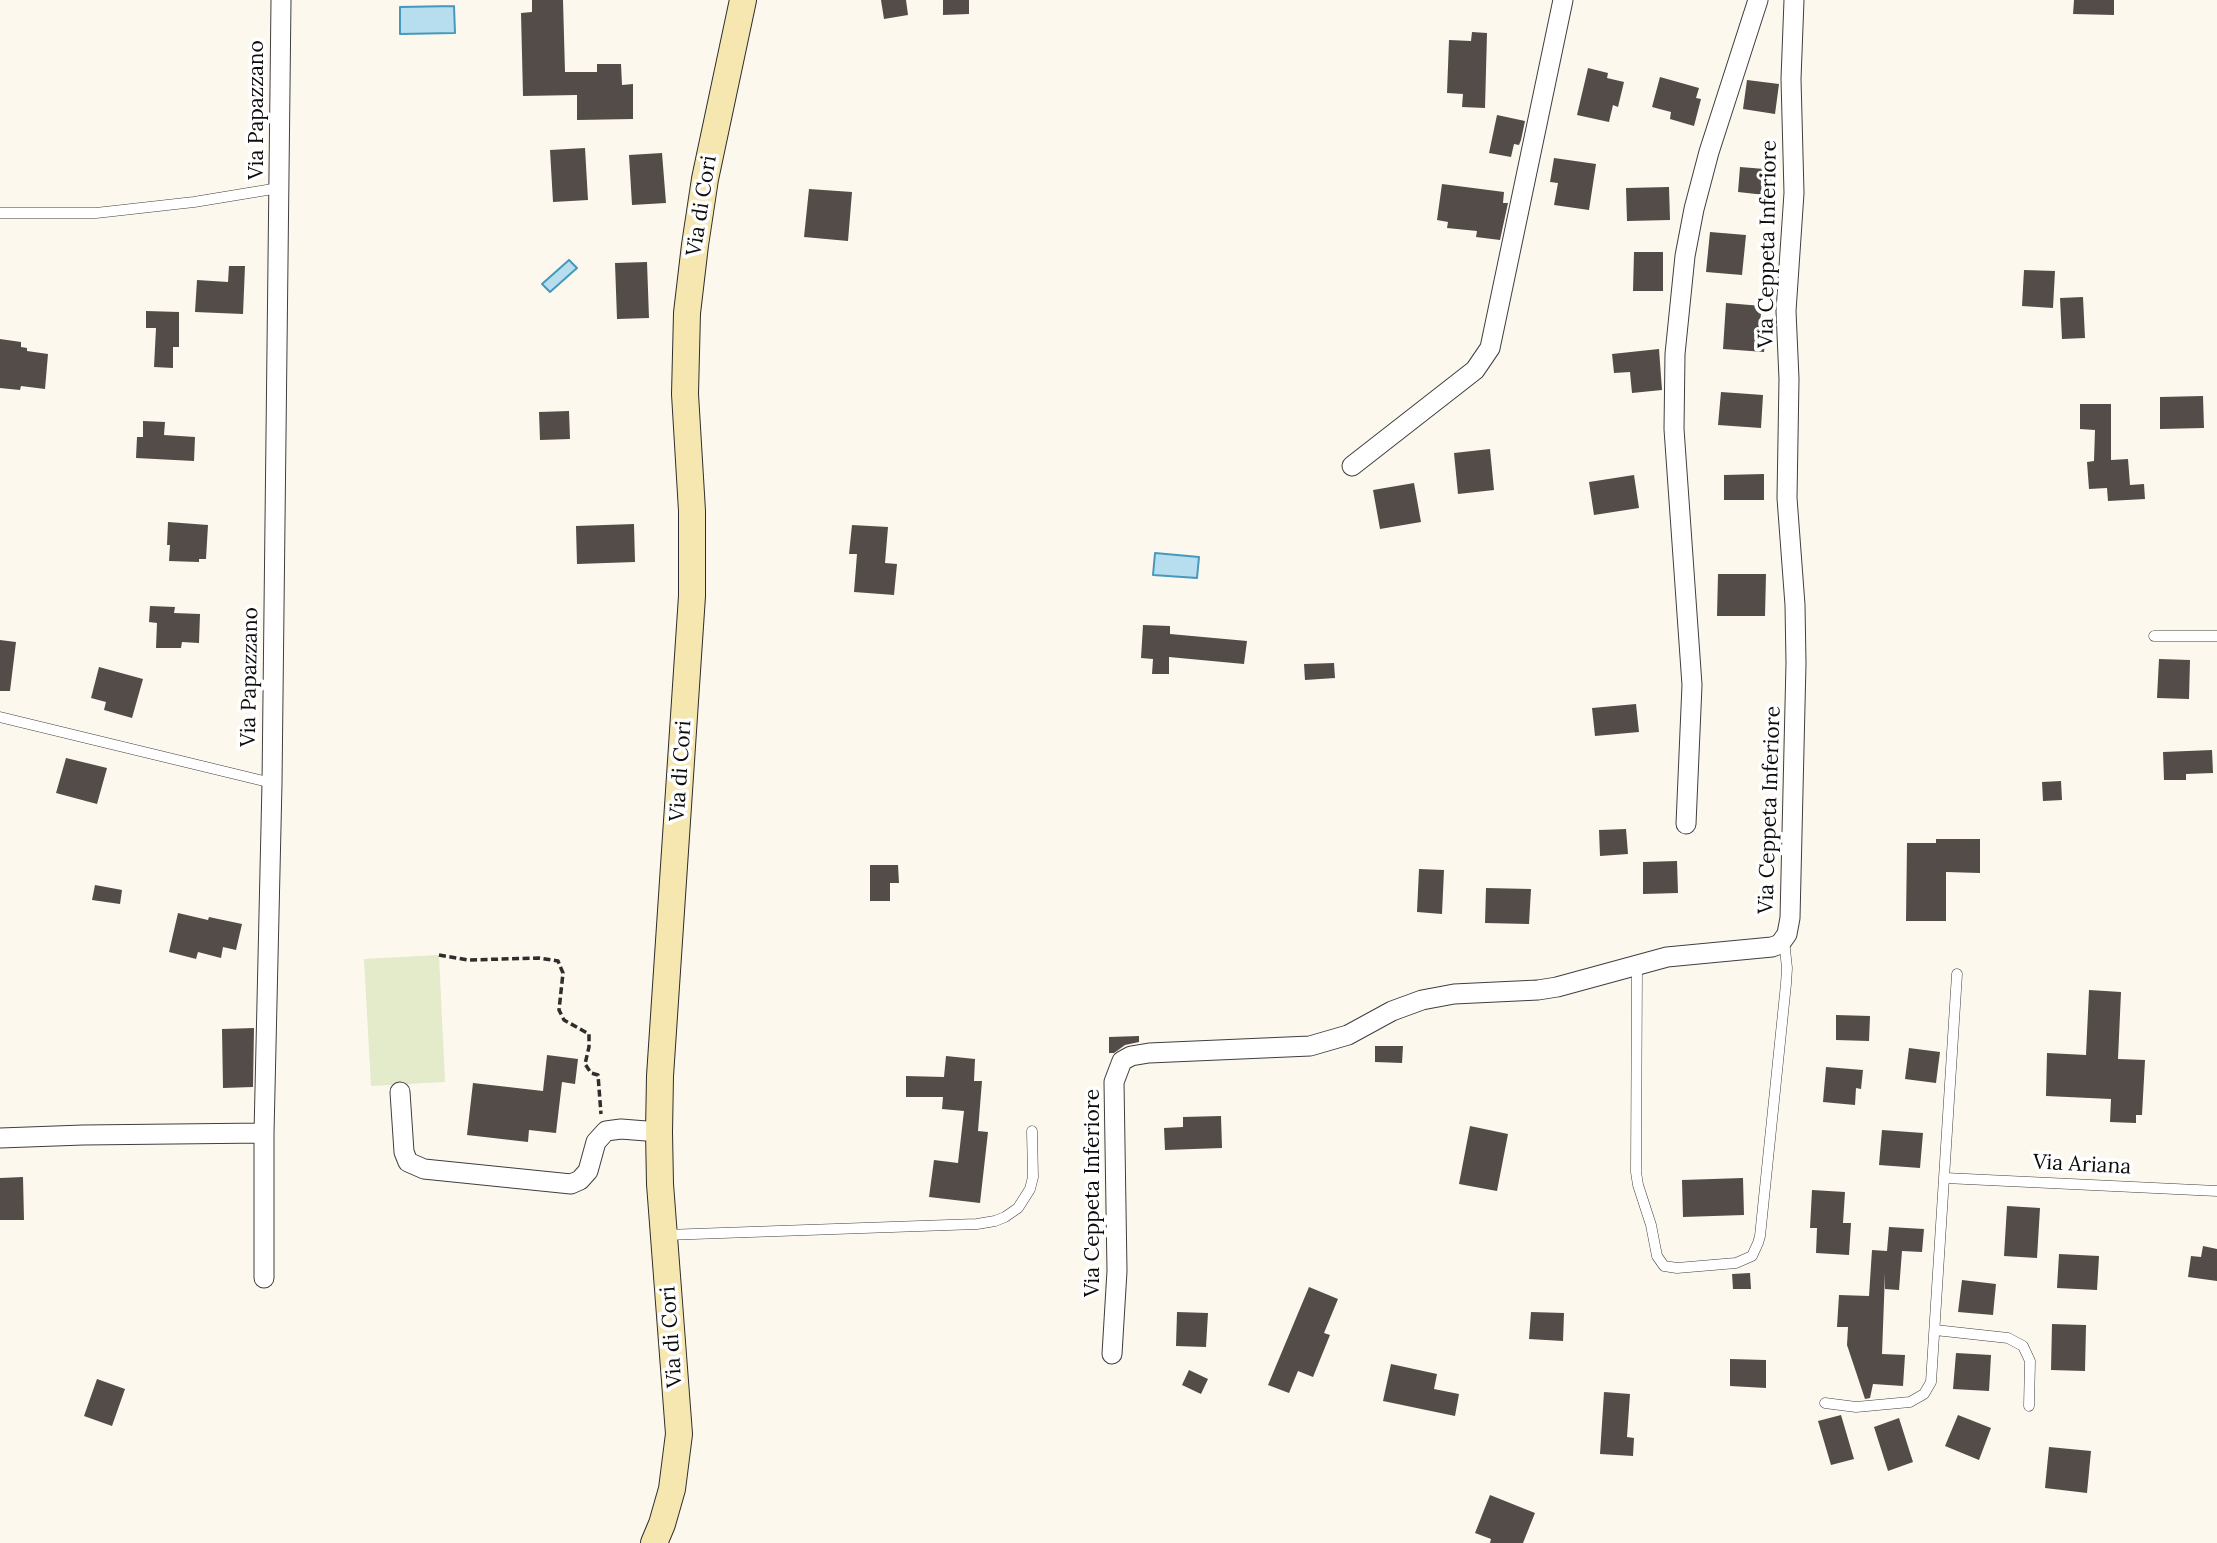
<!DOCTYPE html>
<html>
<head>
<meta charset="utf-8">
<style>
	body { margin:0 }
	canvas { display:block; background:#fdf8ed }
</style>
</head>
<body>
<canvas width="2217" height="1543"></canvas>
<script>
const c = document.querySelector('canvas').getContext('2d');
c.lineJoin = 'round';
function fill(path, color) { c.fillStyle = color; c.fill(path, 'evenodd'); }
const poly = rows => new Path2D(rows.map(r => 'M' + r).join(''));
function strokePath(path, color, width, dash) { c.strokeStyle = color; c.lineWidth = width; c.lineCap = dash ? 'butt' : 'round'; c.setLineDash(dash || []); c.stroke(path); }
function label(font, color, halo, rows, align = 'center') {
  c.font = font + ' Lora,serif'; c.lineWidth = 7; c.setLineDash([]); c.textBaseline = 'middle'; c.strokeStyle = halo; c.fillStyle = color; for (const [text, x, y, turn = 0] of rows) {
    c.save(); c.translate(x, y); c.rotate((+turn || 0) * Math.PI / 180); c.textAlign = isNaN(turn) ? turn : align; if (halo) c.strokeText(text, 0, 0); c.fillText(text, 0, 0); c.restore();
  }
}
fill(poly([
	[439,955,445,1082,371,1086,364,959]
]), '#e3ebcb');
const water = poly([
	[454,6,455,33,400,34,400,7,454,6],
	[569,260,577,268,550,292,542,284,569,260],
	[1155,553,1199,557,1197,578,1153,575,1155,553]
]);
fill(water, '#b7deee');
strokePath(water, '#4798bd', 2);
fill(poly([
	[532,0,563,0,565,72,597,72,597,64,621,64,622,85,633,84,633,119,577,120,577,95,523,96,521,13,532,12],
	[881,0,906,0,908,15,884,19],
	[943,0,969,0,969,14,943,15],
	[2074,0,2114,0,2114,15,2073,14],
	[1472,32,1487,33,1485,108,1462,107,1463,94,1447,93,1449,40,1471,41],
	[1588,68,1608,73,1607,78,1624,82,1618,107,1613,105,1609,122,1577,115],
	[1660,77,1699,88,1696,98,1701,99,1694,126,1670,119,1671,112,1652,107],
	[1747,80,1779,84,1775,114,1743,109],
	[1497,115,1525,121,1521,140,1519,145,1514,144,1511,157,1489,153],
	[585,148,588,200,553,202,550,150],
	[662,153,666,203,632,205,629,155],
	[1554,158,1596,164,1589,210,1554,205,1558,183,1550,182],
	[1740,167,1777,170,1774,196,1738,192],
	[1442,184,1504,192,1503,203,1508,203,1500,240,1476,237,1477,231,1447,228,1448,222,1437,220],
	[1669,187,1670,220,1627,221,1626,188],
	[809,189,852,192,848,241,804,237],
	[1710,232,1746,235,1742,275,1706,272],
	[1634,252,1663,252,1663,291,1633,291],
	[647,262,649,318,617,319,615,263],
	[229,266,245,266,243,314,195,312,197,280,228,282],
	[2024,270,2055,271,2053,308,2022,306],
	[2083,297,2085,338,2062,339,2060,298],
	[1726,303,1762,306,1760,322,1767,323,1764,352,1723,349],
	[146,311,179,312,179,347,173,347,173,368,154,367,156,328,146,328],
	[0,339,21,342,21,347,27,348,27,351,48,354,45,389,21,386,20,390,0,388],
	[1659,349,1662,390,1632,393,1630,372,1614,373,1612,354],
	[1721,392,1763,395,1761,428,1718,425],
	[2203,396,2204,428,2160,429,2160,397],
	[2080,404,2111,404,2111,460,2128,459,2130,485,2144,484,2145,499,2108,501,2107,488,2089,489,2087,462,2094,461,2095,430,2080,429],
	[569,411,570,439,540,440,539,412],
	[143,421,165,422,164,435,195,437,194,461,136,458,137,437,143,437],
	[1490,449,1494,490,1458,494,1454,453],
	[1764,474,1764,500,1724,500,1724,475],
	[1634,475,1639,508,1594,515,1589,482],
	[1414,483,1421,522,1380,529,1373,490],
	[168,522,208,525,206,559,199,559,199,562,169,561,170,545,167,545],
	[634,524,635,562,577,564,576,526],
	[852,525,888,527,885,563,897,564,894,595,854,592,857,554,849,554],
	[1718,574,1766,574,1765,616,1717,616],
	[150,606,175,607,174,613,200,614,199,643,182,642,181,648,156,648,157,623,149,622],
	[1143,625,1170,626,1170,634,1247,641,1244,664,1169,657,1169,674,1152,674,1153,659,1141,658],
	[0,640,16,642,10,691,0,691],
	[2159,659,2190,660,2189,699,2157,698],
	[1334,663,1335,678,1305,680,1304,664],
	[99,667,143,679,132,718,104,710,106,702,91,698],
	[1636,704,1639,732,1595,736,1592,708],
	[2212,750,2213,773,2186,774,2186,780,2164,780,2163,752],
	[66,758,107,768,97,804,56,793],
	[2061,781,2062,800,2043,801,2042,782],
	[1626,829,1628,854,1600,856,1599,830],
	[1936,839,1980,839,1980,873,1946,872,1946,921,1906,921,1907,843,1936,843],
	[1677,861,1678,893,1643,894,1643,862],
	[870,865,898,865,899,883,890,883,890,901,870,901],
	[1419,869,1444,870,1442,914,1417,912],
	[95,885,122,890,120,904,92,900],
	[1486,888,1531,889,1529,924,1485,923],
	[178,913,208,920,209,917,242,924,236,950,223,947,221,958,198,952,196,959,169,952],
	[2089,990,2121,992,2118,1059,2145,1060,2142,1115,2136,1115,2136,1123,2110,1122,2111,1099,2046,1096,2047,1053,2086,1055],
	[1836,1015,1870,1016,1869,1041,1836,1040],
	[254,1028,253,1087,223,1088,222,1029],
	[1139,1036,1139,1042,1125,1045,1114,1053,1109,1053,1109,1037],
	[1375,1046,1403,1046,1402,1063,1375,1062],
	[1909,1048,1940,1052,1936,1083,1905,1079],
	[547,1055,578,1059,575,1084,562,1082,556,1133,529,1130,528,1142,467,1135,473,1083,543,1091],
	[946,1056,975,1059,974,1081,982,1081,978,1131,988,1132,980,1203,929,1197,934,1160,958,1163,964,1111,942,1109,943,1097,906,1097,906,1076,944,1077],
	[1826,1067,1863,1070,1861,1089,1856,1088,1855,1105,1823,1102],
	[1221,1116,1222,1148,1165,1150,1164,1128,1183,1127,1183,1117],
	[1470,1126,1508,1134,1497,1191,1459,1184],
	[1882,1130,1923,1133,1920,1168,1879,1165],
	[23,1177,24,1220,0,1220,0,1178],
	[1743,1178,1744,1215,1683,1217,1682,1180],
	[1812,1190,1845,1192,1843,1223,1851,1223,1849,1255,1816,1253,1817,1228,1810,1228],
	[2007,1206,2040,1208,2037,1258,2004,1256],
	[1889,1227,1924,1229,1922,1252,1902,1251,1899,1290,1885,1289,1885,1273,1882,1354,1905,1355,1903,1386,1873,1384,1870,1398,1865,1399,1847,1345,1848,1327,1837,1327,1839,1295,1869,1296,1872,1250,1887,1251],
	[2203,1246,2217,1249,2217,1281,2188,1277,2191,1256,2201,1257],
	[2059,1254,2099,1256,2097,1290,2057,1288],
	[1750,1273,1751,1289,1733,1289,1732,1274],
	[1962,1280,1996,1284,1993,1315,1958,1312],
	[1309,1287,1338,1299,1324,1333,1330,1335,1313,1377,1298,1371,1289,1393,1268,1385],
	[1177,1312,1208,1313,1206,1347,1176,1346],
	[1531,1312,1564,1313,1563,1341,1529,1339],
	[2052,1324,2086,1325,2085,1371,2051,1370],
	[1956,1353,1991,1355,1989,1391,1953,1389],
	[1730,1359,1766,1360,1766,1388,1730,1386],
	[1391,1364,1437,1374,1434,1389,1459,1394,1455,1416,1383,1401],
	[1189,1370,1208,1379,1201,1394,1182,1385],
	[97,1379,125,1389,112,1426,84,1416],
	[1604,1392,1630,1394,1627,1437,1634,1438,1633,1456,1600,1454],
	[1841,1415,1854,1459,1831,1465,1818,1421],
	[1958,1415,1991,1428,1979,1460,1945,1446],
	[1899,1418,1913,1462,1888,1471,1874,1427],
	[2049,1447,2091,1451,2087,1493,2045,1488],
	[1490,1495,1535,1513,1523,1543,1490,1543,1491,1539,1475,1533]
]), '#534c49');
const lane = poly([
	[0,213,96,213,194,202,279,188],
	[2154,636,2217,636],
	[0,717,272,783],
	[1637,964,1636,1172,1638,1185,1651,1225,1657,1256,1664,1266,1677,1268,1736,1263,1752,1256,1758,1243,1760,1236,1786,984,1787,968,1784,940],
	[1945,1178,2217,1191],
	[665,1235,977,1224,995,1221,1005,1217,1018,1208,1030,1189,1033,1177,1032,1131],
	[1935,1330,2008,1338,2023,1346,2030,1361,2029,1406],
	[1825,1403,1856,1407,1910,1402,1924,1394,1931,1382,1957,974]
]);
const street = poly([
	[1352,466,1475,370,1490,348,1563,0],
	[1686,824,1692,685,1674,429,1675,354,1685,256,1694,209,1709,152,1758,0],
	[400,1092,404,1152,408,1162,424,1169,571,1184,580,1180,588,1171,596,1142,606,1131,621,1129,659,1132],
	[0,1138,83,1135,264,1133,272,783,281,0],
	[264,1278,264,1133],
	[1112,1354,1117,1271,1114,1082,1122,1061,1131,1056,1149,1053,1310,1046,1348,1035,1392,1011,1422,1000,1454,994,1538,990,1557,987,1667,957,1772,947,1780,944,1787,934,1790,918,1796,663,1795,605,1787,498,1789,379,1786,311,1794,193,1791,79,1794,0]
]);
const secondary = poly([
	[654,1543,662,1524,672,1489,679,1434,660,1184,659,1132,660,1076,692,596,692,511,685,394,687,313,695,245,705,179,743,0]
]);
strokePath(lane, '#3f3f3f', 11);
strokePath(street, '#3f3f3f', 21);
strokePath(secondary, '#2e2e2e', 28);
strokePath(poly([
	[439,955,468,960,539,958,558,961,563,973,559,1010,564,1020,589,1034,589,1047,585,1064,591,1073,598,1075,601,1114]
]), '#2e2e2e', 3.5, [7, 3.5]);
strokePath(lane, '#fff', 10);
strokePath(street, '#fff', 19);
strokePath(secondary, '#f5e7af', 26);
label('21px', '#0c0c0c', '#fff', [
	["Via Papazzano",257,110,-90],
	["Via di Cori",702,206,-81],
	["Via Ceppeta Inferiore",1768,244,-89],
	["Via Papazzano",250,677,-89],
	["Via di Cori",681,771,-86],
	["Via Ceppeta Inferiore",1770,810,-88],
	["Via Ariana",2082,1165,3],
	["Via Ceppeta Inferiore",1093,1193,-90],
	["Via di Cori",672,1337,-94]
]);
</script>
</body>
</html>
